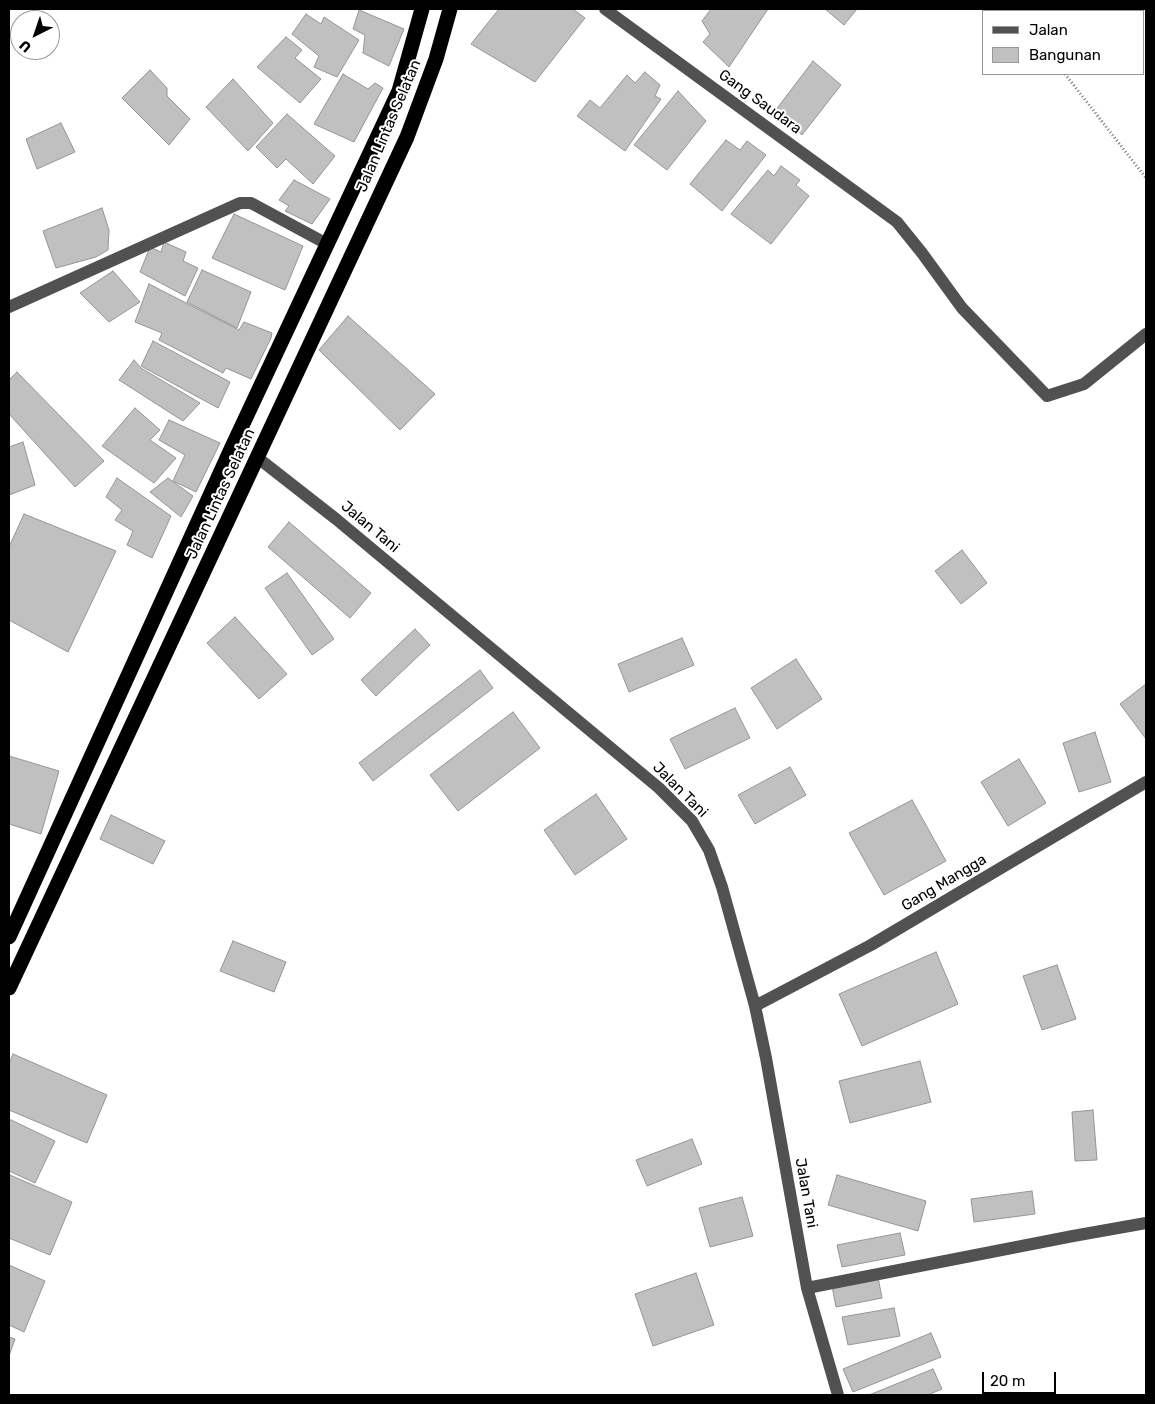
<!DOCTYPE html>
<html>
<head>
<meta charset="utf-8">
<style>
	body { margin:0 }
	#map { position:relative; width:1155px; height:1404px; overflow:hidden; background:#fff; font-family:Rubik,sans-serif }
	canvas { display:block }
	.frame { position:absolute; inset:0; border:10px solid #000; pointer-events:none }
	.legend { position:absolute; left:982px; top:10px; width:162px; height:65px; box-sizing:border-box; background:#fff; border:1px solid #999; margin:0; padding:6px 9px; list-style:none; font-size:15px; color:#000 }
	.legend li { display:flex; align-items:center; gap:10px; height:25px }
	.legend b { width:25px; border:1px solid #999 }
	.north { position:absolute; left:10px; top:10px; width:50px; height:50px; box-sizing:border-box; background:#fff; border:1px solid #999; border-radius:50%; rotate:221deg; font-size:14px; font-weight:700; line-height:20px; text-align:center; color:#000 }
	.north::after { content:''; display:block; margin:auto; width:18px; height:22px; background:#000; clip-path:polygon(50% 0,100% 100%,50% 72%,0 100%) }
	.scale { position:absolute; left:982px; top:1372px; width:74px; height:22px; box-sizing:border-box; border:2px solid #000; border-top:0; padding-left:6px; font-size:15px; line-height:18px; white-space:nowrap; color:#000; -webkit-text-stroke:4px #fff; paint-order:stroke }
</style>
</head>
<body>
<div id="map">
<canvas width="1155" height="1404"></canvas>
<div class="frame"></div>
<ul class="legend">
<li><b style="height:6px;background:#515151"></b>Jalan</li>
<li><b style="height:14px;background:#c0c0c0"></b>Bangunan</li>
</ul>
<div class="north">U</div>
<div class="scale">20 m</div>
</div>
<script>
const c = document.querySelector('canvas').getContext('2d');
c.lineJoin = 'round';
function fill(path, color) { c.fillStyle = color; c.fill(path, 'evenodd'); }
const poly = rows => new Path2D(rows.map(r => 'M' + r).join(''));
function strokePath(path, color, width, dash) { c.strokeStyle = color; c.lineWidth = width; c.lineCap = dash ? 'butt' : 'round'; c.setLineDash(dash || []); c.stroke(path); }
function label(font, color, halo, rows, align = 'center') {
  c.font = font + ' Rubik,sans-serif'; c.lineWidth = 4; c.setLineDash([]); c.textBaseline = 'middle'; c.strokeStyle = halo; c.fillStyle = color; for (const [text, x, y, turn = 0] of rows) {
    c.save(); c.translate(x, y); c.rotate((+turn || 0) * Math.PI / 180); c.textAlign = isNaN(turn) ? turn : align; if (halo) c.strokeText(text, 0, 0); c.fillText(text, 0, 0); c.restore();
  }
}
const building = poly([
	[499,9,573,9,585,18,535,82,471,44,499,9],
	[711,9,768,9,729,67,703,42,710,34,702,21,711,9],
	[825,9,857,9,844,25,825,9],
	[359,10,404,29,389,66,363,53,365,35,353,29,359,10],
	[306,14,321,24,324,17,359,40,337,77,314,67,319,56,292,34,306,14],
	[286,37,302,50,295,58,321,79,300,103,257,67,286,37],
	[813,61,841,85,802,135,775,111,813,61],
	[150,70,167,88,167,96,190,119,169,145,122,98,150,70],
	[645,72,660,85,655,96,661,99,625,151,577,116,590,100,600,108,627,75,635,83,645,72],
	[343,74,368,89,375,83,383,88,354,142,314,124,343,74],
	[233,79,273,123,248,151,206,107,233,79],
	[678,91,706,121,667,170,634,145,678,91],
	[287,114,335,156,313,184,286,159,277,168,256,147,287,114],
	[61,123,75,152,37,169,26,139,61,123],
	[726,140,740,150,747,141,766,155,722,211,690,184,726,140],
	[781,166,800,180,796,185,809,196,771,244,731,214,768,170,774,176,781,166],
	[294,180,330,199,312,224,285,211,289,206,279,200,294,180],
	[102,208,109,230,108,250,96,257,56,268,43,231,102,208],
	[234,214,303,246,285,290,212,258,234,214],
	[164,242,186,252,183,261,198,268,185,296,140,272,150,247,161,252,164,242],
	[202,270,251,292,237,328,187,302,202,270],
	[113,271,140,302,109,322,80,293,113,271],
	[149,284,239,330,244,322,272,333,271,338,251,379,226,368,223,373,159,340,162,333,135,322,149,284],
	[348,316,435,394,400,430,319,350,348,316],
	[153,341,230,382,218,408,141,366,153,341],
	[134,360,141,368,200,403,183,421,119,380,134,360],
	[17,372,104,461,75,487,9,414,9,380,17,372],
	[135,408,160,430,150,440,176,458,154,483,102,446,135,408],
	[169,420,220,443,196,492,173,481,185,455,159,440,169,420],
	[23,442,35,485,9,495,9,447,23,442],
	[117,478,171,516,152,558,127,545,133,531,115,520,122,510,106,497,117,478],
	[168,478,193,496,181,517,150,492,168,478],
	[24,514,116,551,68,652,9,620,9,547,24,514],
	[289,522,371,593,350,618,268,547,289,522],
	[962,550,987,583,961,604,935,571,962,550],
	[287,573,334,639,312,655,265,588,287,573],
	[235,617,287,674,259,699,207,643,235,617],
	[415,629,430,645,376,696,361,680,415,629],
	[682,638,694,665,629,692,618,664,682,638],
	[796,659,822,699,777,729,751,688,796,659],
	[480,670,493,688,373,781,359,763,480,670],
	[1146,684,1146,739,1120,704,1146,684],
	[735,708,750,738,685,769,670,739,735,708],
	[513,712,540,748,458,811,430,775,513,712],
	[1095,732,1111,782,1079,792,1063,743,1095,732],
	[9,756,59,771,41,834,9,824,9,756],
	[1019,759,1046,803,1008,826,981,782,1019,759],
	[790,767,806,795,755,824,738,795,790,767],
	[596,794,627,839,575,875,544,830,596,794],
	[912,800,946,861,884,895,849,833,912,800],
	[111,815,165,841,153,864,100,839,111,815],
	[233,941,286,962,274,992,220,971,233,941],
	[936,952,958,1004,862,1046,839,994,936,952],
	[1057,965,1076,1019,1042,1030,1023,976,1057,965],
	[13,1054,107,1095,87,1143,9,1110,9,1064,13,1054],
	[920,1061,931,1102,850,1123,839,1081,920,1061],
	[1093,1110,1097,1160,1075,1161,1072,1112,1093,1110],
	[9,1119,55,1141,35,1183,9,1171,9,1119],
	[692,1139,702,1164,647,1186,636,1160,692,1139],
	[10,1175,72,1202,50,1255,9,1238,9,1178,10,1175],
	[837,1175,926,1201,918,1231,828,1205,837,1175],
	[1032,1191,1035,1214,974,1222,971,1199,1032,1191],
	[742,1197,753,1236,710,1247,699,1208,742,1197],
	[900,1233,905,1255,842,1267,837,1245,900,1233],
	[9,1265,45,1281,24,1332,9,1325,9,1265],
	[696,1273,714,1325,653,1346,635,1294,696,1273],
	[878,1277,882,1298,836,1307,832,1286,878,1277],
	[894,1308,900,1336,848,1345,842,1317,894,1308],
	[931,1333,941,1357,853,1392,843,1369,931,1333],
	[9,1337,15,1339,9,1356,9,1337],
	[933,1369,942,1389,928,1395,869,1395,933,1369]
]);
fill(building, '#c0c0c0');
strokePath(building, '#959595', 1);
strokePath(poly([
	[983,9,986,11],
	[1065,74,1146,178]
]), '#737373', 3, [1, 2.5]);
strokePath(poly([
	[605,9,897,222,922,253,962,308,1047,396,1084,384,1146,334],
	[9,307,240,203,251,203,327,244],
	[258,458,336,519,659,788,692,821,709,850,722,887,755,1006,766,1058,807,1288,838,1395],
	[755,1006,871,945,1146,782],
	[807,1288,1073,1236,1146,1223]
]), '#515151', 12);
strokePath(poly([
	[9,937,232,447,399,91,422,9],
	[9,988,407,137,436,59,450,9]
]), '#000', 15);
label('15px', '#000', '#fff', [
	["Gang Saudara",760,102,36],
	["Jalan Lintas Selatan",389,126,-67],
	["Jalan Lintas Selatan",221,494,-65],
	["Jalan Tani",370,527,40],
	["Jalan Tani",680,790,45],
	["Gang Mangga",944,883,-31],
	["Jalan Tani",806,1193,80]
]);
</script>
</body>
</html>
